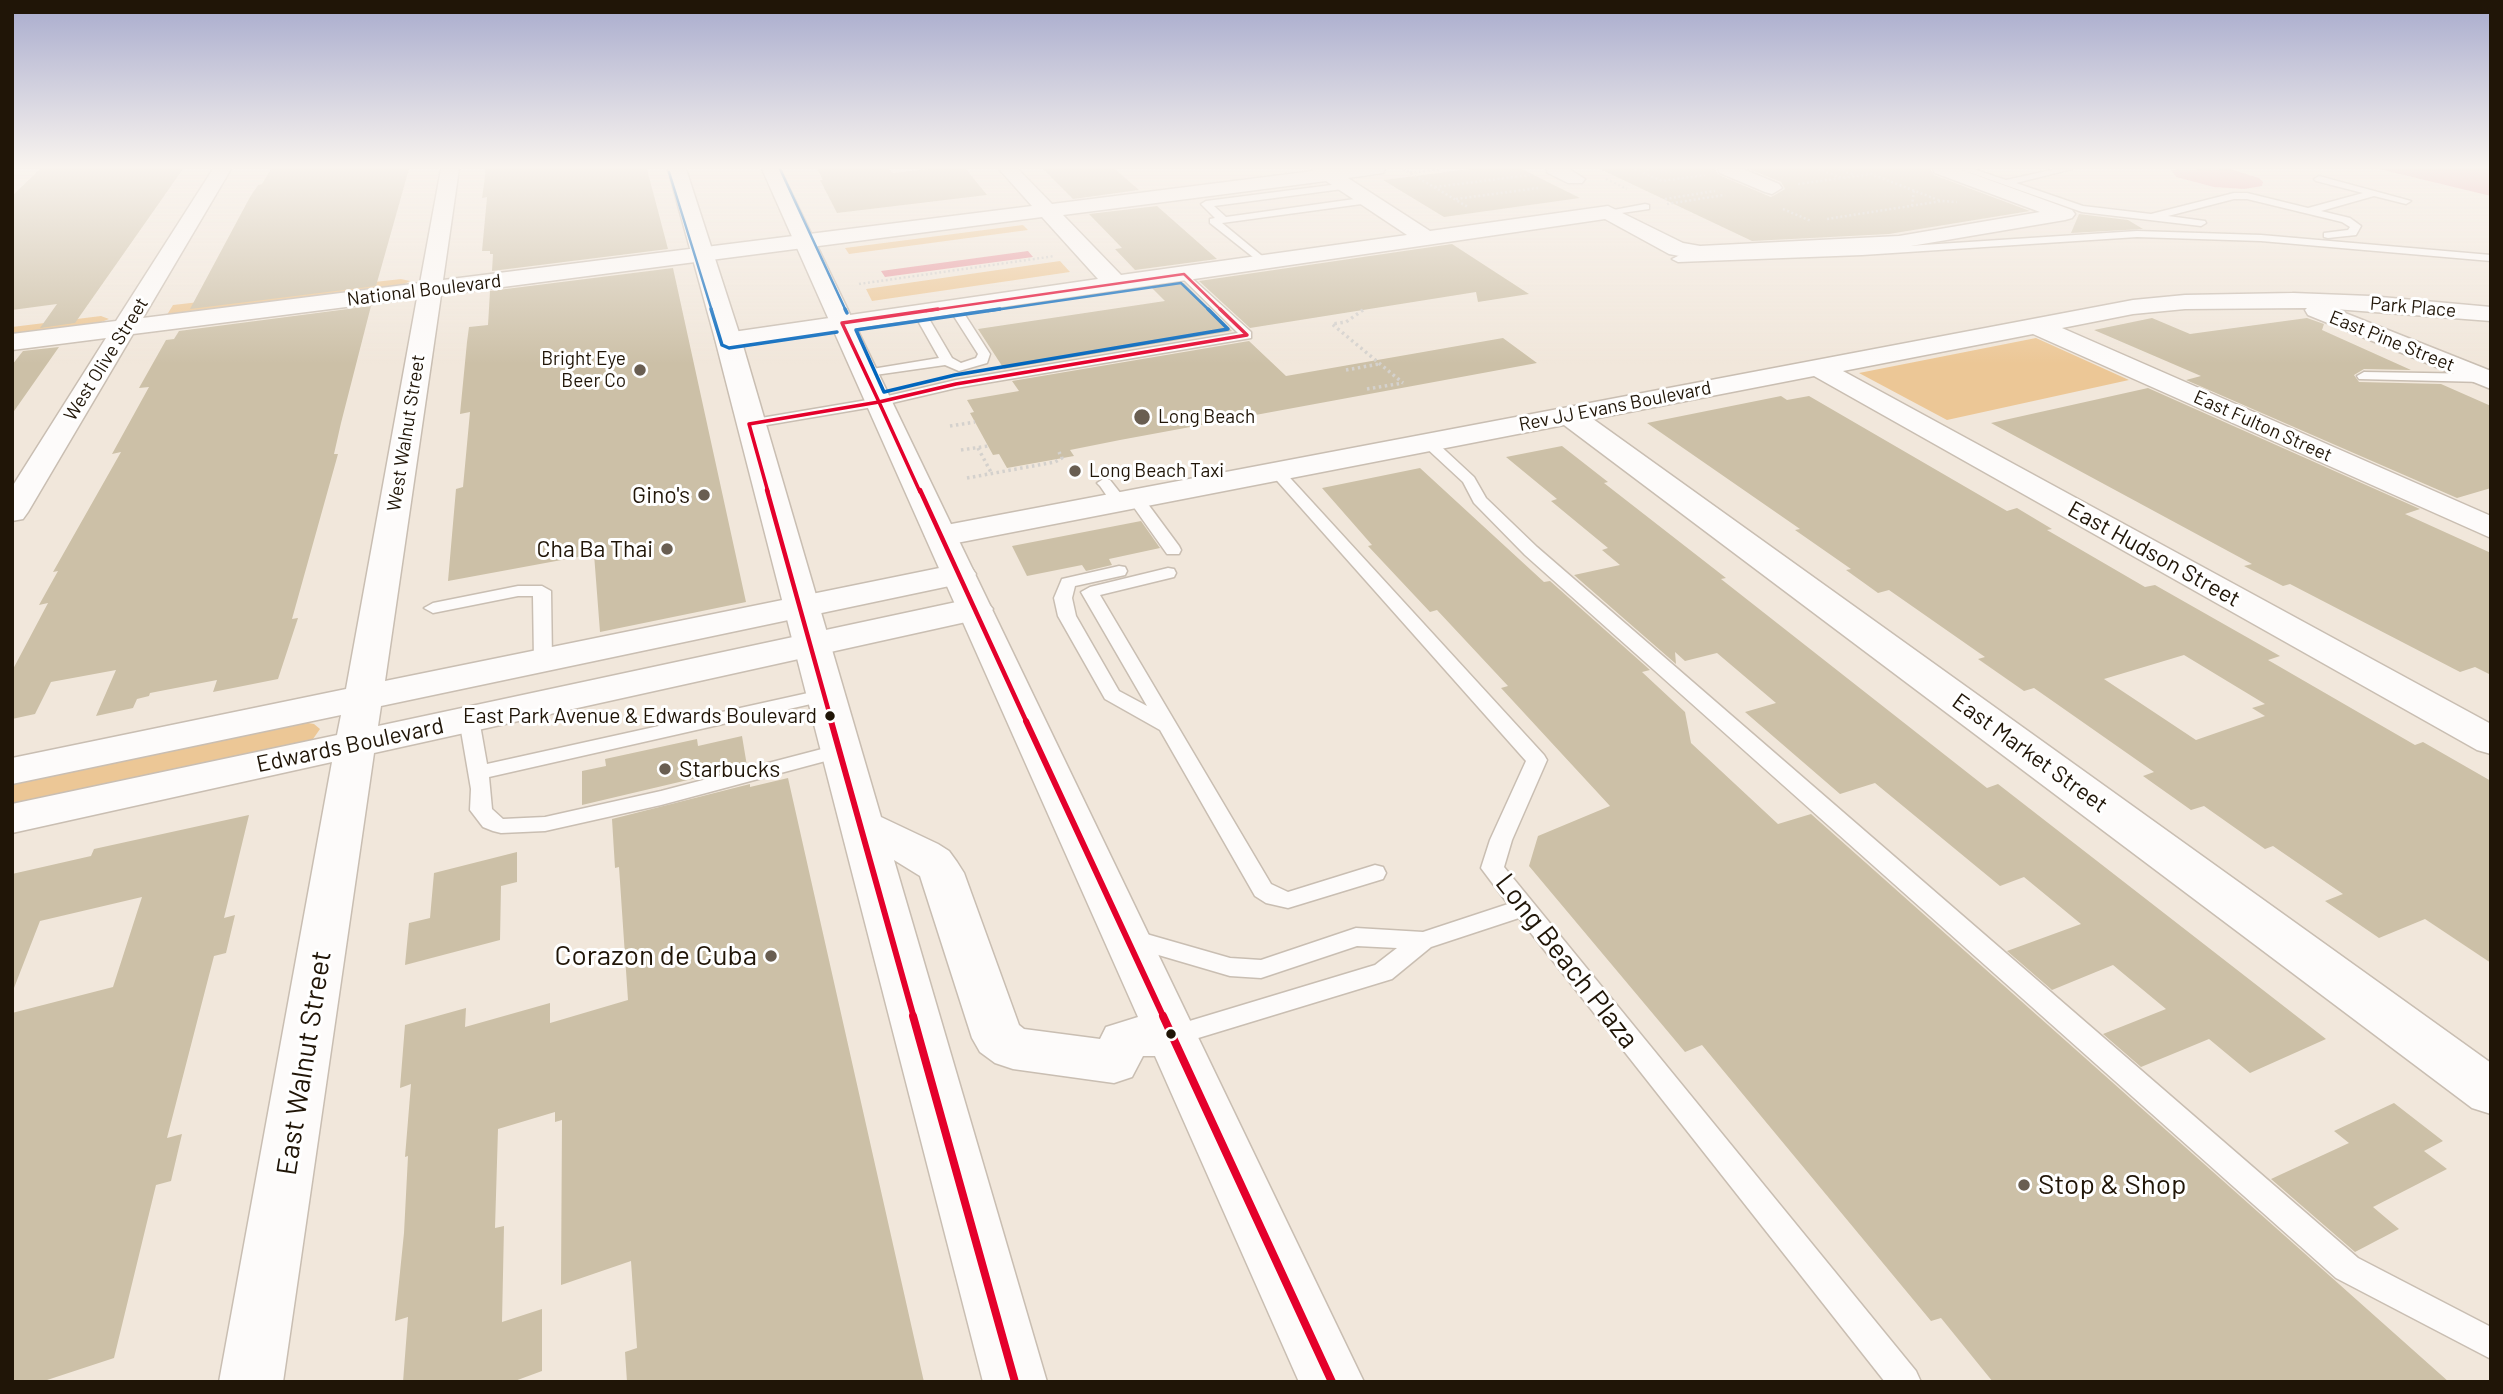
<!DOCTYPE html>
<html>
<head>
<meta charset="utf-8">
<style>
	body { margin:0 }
	#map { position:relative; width:2503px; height:1394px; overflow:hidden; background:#f1e7db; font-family:Barlow,sans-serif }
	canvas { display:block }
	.frame { position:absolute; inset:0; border:14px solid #201507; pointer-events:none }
</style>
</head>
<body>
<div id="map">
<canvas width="2503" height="1394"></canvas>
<div class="frame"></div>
</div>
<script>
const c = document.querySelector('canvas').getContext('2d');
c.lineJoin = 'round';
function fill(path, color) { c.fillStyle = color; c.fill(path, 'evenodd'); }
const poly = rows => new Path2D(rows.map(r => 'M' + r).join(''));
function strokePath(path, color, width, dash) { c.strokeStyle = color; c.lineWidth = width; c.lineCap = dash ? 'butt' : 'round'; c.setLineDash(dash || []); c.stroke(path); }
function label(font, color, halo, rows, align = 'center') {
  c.font = font + ' Barlow,sans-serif'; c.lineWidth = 6; c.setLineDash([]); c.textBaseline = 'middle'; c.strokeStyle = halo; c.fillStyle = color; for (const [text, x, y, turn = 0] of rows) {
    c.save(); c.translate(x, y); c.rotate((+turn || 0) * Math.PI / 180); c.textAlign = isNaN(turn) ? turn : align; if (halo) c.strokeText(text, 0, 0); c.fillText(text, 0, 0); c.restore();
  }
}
fill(poly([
	[1023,225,1028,230,849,254,845,248],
	[1060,261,1070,272,872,301,866,289],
	[401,279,410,281,399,287,165,318,173,305],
	[101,316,109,319,94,325,12,335,12,327],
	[2036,338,2129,380,1947,420,1859,373],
	[303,722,314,724,320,729,313,739,301,744,12,806,12,783]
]), '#ecc796');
fill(poly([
	[2230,169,2259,178,2263,182,2262,186,2244,189,2214,187,2176,177,2171,170],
	[2379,169,2491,169,2491,196],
	[1028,251,1033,257,885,277,881,271]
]), '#e89da4');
fill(poly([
	[40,169,183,169,75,323,40,328,57,304,12,310,12,196],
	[271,169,409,169,376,286,190,309,250,197,258,185,262,184],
	[486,169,647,169,668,249,492,271,493,254,490,254,490,251,482,251,487,197,482,198],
	[817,169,889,169,892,173,930,169,966,169,987,195,837,213,820,180,823,180],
	[1043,169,1115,169,1139,190,1073,199],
	[1470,169,1522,169,1580,198,1444,217,1383,180],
	[1600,169,1715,169,1719,175,1771,197,1785,189,1781,182,1749,169,1930,169,1934,175,2030,211,1889,234,1752,241],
	[1157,206,1217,259,1135,270,1115,249,1122,248,1089,214],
	[2079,214,2128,220,2143,229,2071,233],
	[1452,244,1529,294,1478,302,1476,292,1250,328,1199,281],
	[673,268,746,602,600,632,594,554,448,581,456,489,463,487,470,412,460,414,467,342,469,327,488,325,490,291],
	[1184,283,1232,331,1004,369,978,329,1165,301,1152,288],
	[371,306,341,423,334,454,338,454,292,619,298,618,278,679,213,692,217,680,150,693,149,696,137,699,133,708,96,716,116,670,51,682,35,714,12,719,12,671,48,603,39,605,58,571,53,572,121,452,112,454,149,387,139,388,166,340,174,339,179,331],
	[2152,318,2190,334,2307,318,2324,324,2322,330,2411,370,2364,369,2354,375,2359,382,2441,384,2491,406,2491,488,2457,498,2186,380,2201,376,2094,330],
	[1503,338,1537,363,1120,440,1070,450,1074,456,1007,468,999,454,993,455,970,413,974,412,967,400,1019,391,1012,381,1249,341,1286,376],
	[59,347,12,414,12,365,23,351],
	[2148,388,2420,509,2405,514,2491,553,2491,675,2475,667,2460,672,2290,584,2283,586,2244,566,2252,564,1991,423],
	[1781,396,1787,400,1809,396,2007,511,2017,508,2052,529,2047,530,2145,587,2155,585,2280,656,2268,660,2415,745,2423,742,2491,781,2491,963,2425,919,2379,938,2325,901,2343,894,2273,846,2265,849,2204,806,2191,810,2143,776,2154,772,2034,688,2024,691,1978,659,1985,657,1889,590,1878,593,1846,570,1851,569,1795,530,1800,529,1647,423],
	[2184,655,2265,704,2252,708,2265,716,2196,740,2104,679],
	[1562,446,1608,482,1604,483,1726,578,1721,579,1987,788,1998,784,2326,1039,2250,1073,2209,1039,2141,1067,2103,1034,2166,1009,2113,965,2052,990,2007,951,2081,924,2024,877,2000,886,1875,783,1840,794,1745,712,1776,703,1717,653,1685,661,1675,652,1676,664,1574,575,1620,565,1602,550,1608,548,1551,501,1557,499,1506,457],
	[1420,468,1544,582,1550,581,1650,670,1642,672,1685,712,1691,743,1778,824,1811,814,2449,1382,1993,1382,1941,1318,1931,1321,1702,1045,1685,1052,1529,866,1538,836,1610,806,1501,688,1508,686,1437,610,1430,612,1368,546,1372,545,1322,488],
	[1141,521,1160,548,1109,559,1112,565,1086,571,1082,565,1027,576,1012,546],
	[742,736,747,766,582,805,582,771,606,766,605,759,697,739,698,746],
	[788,778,924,1382,627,1382,625,1352,637,1348,631,1261,561,1285,562,1120,555,1122,555,1112,498,1129,495,1228,504,1226,502,1322,542,1309,542,1371,512,1382,403,1382,408,1317,395,1321,404,1233,408,1156,405,1157,411,1084,400,1088,405,1025,466,1008,465,1027,550,1003,550,1023,628,1000,619,867,615,868,612,819,750,784,750,787],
	[249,815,224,918,235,915,226,953,214,956,167,1138,182,1134,171,1181,156,1185,114,1358,41,1382,12,1382,12,1013,113,987,142,897,40,921,14,988,12,988,12,874,91,856,94,849],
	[517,852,517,882,501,886,500,940,405,965,409,923,430,918,434,873],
	[2394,1103,2443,1141,2424,1151,2447,1169,2373,1207,2399,1229,2355,1252,2271,1179,2349,1143,2334,1131]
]), '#ccc0a7');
const service = poly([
	[1960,169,1973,169,2006,180,2056,169,2072,169,2016,183,2083,206,2151,214,2234,193,2247,193,2308,208,2363,193,2316,181,2314,179,2319,176,2411,201,2406,204,2374,196,2321,211,2350,218,2361,226,2356,235,2328,238,2324,237,2324,233,2348,230,2350,227,2342,222,2247,199,2234,199,2168,216,2205,221,2206,223,2201,226,2082,212,1960,169],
	[1347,183,1350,184,1350,188,1214,206,1226,217,1369,197,1374,200,1369,203,1222,223,1267,260,1269,262,1263,265,1210,223,1210,219,1215,218,1201,204,1206,201,1347,183],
	[1645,204,1649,205,1649,209,1608,215,1603,212,1645,204],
	[2137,231,2261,235,2491,255,2491,261,2261,241,2137,237,1862,255,1678,262,1672,259,1678,256,1862,249,2137,231],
	[1184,271,1251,332,1251,338,956,388,879,406,749,428,742,424,749,420,879,398,956,380,1238,333,1180,276,1180,272,1184,271],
	[954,303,958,304,990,354,987,363,959,371,945,365,861,377,859,374,866,370,939,358,913,312,919,308,925,312,952,358,961,363,976,358,978,354,948,307,954,303],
	[2364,372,2484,374,2491,378,2484,382,2359,379,2357,376,2364,372],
	[1428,438,1433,439,1474,477,1486,498,1537,547,2358,1258,2491,1327,2491,1359,2336,1278,1525,555,1474,503,1463,482,1423,445,1421,442,1423,439,1428,438],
	[1276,466,1281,468,1544,755,1547,760,1512,840,1504,867,1916,1371,1921,1382,1885,1382,1519,918,1431,947,1392,979,1172,1046,1163,1043,1159,1036,1163,1029,1375,965,1397,948,1357,946,1261,978,1230,976,1121,944,1117,938,1121,932,1129,929,1230,958,1261,960,1356,928,1423,932,1508,904,1481,868,1490,840,1526,761,1271,474,1268,471,1271,468,1276,466],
	[1105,478,1110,480,1125,499,1127,502,1125,505,1113,505,1100,486,1097,483,1105,478],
	[1136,494,1142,496,1179,546,1181,550,1179,554,1167,554,1128,499,1136,494],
	[1119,566,1125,567,1127,571,1125,575,1075,586,1072,598,1076,616,1119,691,1147,706,1081,592,1090,587,1168,568,1174,569,1176,573,1174,577,1100,595,1271,884,1288,892,1375,865,1383,867,1386,873,1383,879,1288,908,1266,903,1255,896,1160,730,1105,699,1058,616,1054,598,1062,579,1119,566],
	[518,586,542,586,551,591,552,661,550,665,543,667,534,661,533,596,518,596,433,613,424,608,433,603,518,586],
	[826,689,836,695,833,699,489,777,492,809,503,819,545,817,661,791,841,744,848,745,851,750,848,755,661,805,545,831,501,833,493,831,483,827,470,810,471,789,459,719,462,715,469,713,476,715,479,719,487,764,826,689]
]);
const minor = poly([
	[213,169,231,169,143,318,420,283,441,169,459,169,443,280,1032,206,999,169,1018,169,1052,204,1313,171,1312,169,1385,169,1383,173,1348,178,1430,231,1608,206,1683,243,1700,246,1899,236,2040,212,1935,173,1933,169,1959,169,2072,210,2075,214,2072,218,2065,220,1899,248,1700,260,1669,254,1605,219,728,347,719,344,715,339,719,334,1098,279,1042,217,441,295,385,681,959,564,971,567,976,574,971,581,959,584,381,706,378,726,975,598,987,602,993,609,987,616,975,620,374,753,283,1382,219,1382,332,762,12,833,12,804,337,735,341,715,12,784,12,758,346,689,417,298,133,334,28,512,23,519,12,521,12,487,106,338,12,350,12,334,116,321,213,169],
	[1326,181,1407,235,1121,275,1063,215,1326,181],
	[1546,169,1569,169,1585,179,1582,183,1568,183,1548,173,1546,169],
	[1718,169,1743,169,1779,184,1782,188,1772,194,1765,192,1720,173,1718,169],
	[2293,293,2370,296,2491,307,2491,321,2335,309,2491,371,2491,389,2308,315,2305,310,2307,308,2185,309,2133,314,2062,328,2491,516,2491,538,2033,334,1843,371,2491,724,2491,754,2477,750,1814,376,1593,419,2491,1063,2491,1114,2472,1108,1564,425,941,546,930,543,925,536,930,529,941,526,2133,300,2185,295,2293,293]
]);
const trunk = poly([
	[668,169,686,169,741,339,881,817,938,844,949,851,957,862,964,873,1019,1025,1024,1029,1100,1039,1106,1027,1138,1017,762,169,780,169,1364,1382,1299,1382,1155,1056,1143,1056,1132,1077,1114,1083,1013,1069,995,1063,980,1052,972,1038,920,876,894,860,1047,1382,983,1382,715,339,668,169]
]);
strokePath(service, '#c9beb2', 3);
strokePath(minor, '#c9beb2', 3);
strokePath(trunk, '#c9beb2', 3);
strokePath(poly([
	[1403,169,1468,207],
	[1635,169,1662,181,1705,175],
	[1647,169,1671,172],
	[1818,169,1842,178,1871,174,1941,201],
	[1838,169,1854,175],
	[1410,173,1440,169],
	[1606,179,1627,189],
	[1798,184,1842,178],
	[1435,187,1530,175],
	[1456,199,1538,188],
	[1665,199,1715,191],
	[1667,204,1724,195],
	[1912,206,1914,190],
	[1783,209,1811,221],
	[1827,219,1942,201,1957,202],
	[859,284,1055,256]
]), '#d4d1cd', 2.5, [2, 2.5]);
strokePath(poly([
	[1363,310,1346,322,1332,324,1403,383],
	[1346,370,1379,364],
	[1367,389,1403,383],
	[950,426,975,422],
	[978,448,992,474],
	[961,450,988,446],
	[967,478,1055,462,1062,458,1059,452]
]), '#d4d1cd', 3.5, [2.5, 3.5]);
fill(service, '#fdfbfa');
fill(minor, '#fdfbfa');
fill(trunk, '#fdfbfa');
strokePath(poly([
	[926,311,1184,274,1222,311]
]), '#e4002b', 2.5);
strokePath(poly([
	[938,309,842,323,879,402,956,384,1247,335,1220,309],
	[879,402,920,492],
	[768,492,749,424,879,402]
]), '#e4002b', 3.5);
strokePath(poly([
	[767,490,832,723],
	[920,490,1027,723]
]), '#e4002b', 4.5);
strokePath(poly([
	[831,721,914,1018],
	[1026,721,1164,1018]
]), '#e4002b', 6);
strokePath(poly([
	[913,1016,1015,1382],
	[1163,1016,1332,1382]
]), '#e4002b', 8);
strokePath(poly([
	[780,169,846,311],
	[669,172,712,311],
	[988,311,1181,283,1210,311]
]), '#0065bd', 2.5);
strokePath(poly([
	[711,309,722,345,729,348,837,332],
	[845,309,847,313],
	[1000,309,856,330,884,392,955,375,1228,329,1208,309]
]), '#0065bd', 3.5);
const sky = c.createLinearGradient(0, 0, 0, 364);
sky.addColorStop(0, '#a8abcd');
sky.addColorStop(0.46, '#f9f4ef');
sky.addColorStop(1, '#f9f4ef00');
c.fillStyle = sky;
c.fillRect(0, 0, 2503, 364);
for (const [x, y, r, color] of [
	[640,370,7,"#695e51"],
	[1142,417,9,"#695e51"],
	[1075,471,7,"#695e51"],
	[704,495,7,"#695e51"],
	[667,549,7,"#695e51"],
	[830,716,6,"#201507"],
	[665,769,7,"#695e51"],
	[771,956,7,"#695e51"],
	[1171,1034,6,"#201507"],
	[2024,1185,7,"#695e51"]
]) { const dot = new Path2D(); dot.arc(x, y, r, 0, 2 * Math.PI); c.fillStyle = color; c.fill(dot); strokePath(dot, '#fff', 2.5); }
label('19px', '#201507', '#fff', [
	["National Boulevard",424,290,-7],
	["Park Place",2413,307,5],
	["East Pine Street",2392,341,22],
	["West Olive Street",106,359,-58],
	["Rev JJ Evans Boulevard",1615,406,-11],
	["East Fulton Street",2263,426,24],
	["West Walnut Street",406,433,-81]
]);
label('19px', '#201507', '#fff', [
	["Bright Eye",626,359,"right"],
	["Beer Co",626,381,"right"],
	["Long Beach",1158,417],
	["Long Beach Taxi",1089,471]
], 'left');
label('21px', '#201507', '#fff', [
	["East Park Avenue & Edwards Boulevard",817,716]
], 'right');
label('23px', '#201507', '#fff', [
	["Gino's",690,495],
	["Cha Ba Thai",653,549],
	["Starbucks",679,769,"left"]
], 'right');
label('23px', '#201507', '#fff', [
	["East Hudson Street",2154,554,29],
	["Edwards Boulevard",350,745,-12],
	["East Market Street",2030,753,36]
]);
label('28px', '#201507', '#fff', [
	["Corazon de Cuba",757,956],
	["Stop & Shop",2038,1185,"left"]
], 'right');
label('28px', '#201507', '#fff', [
	["Long Beach Plaza",1567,961,52],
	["East Walnut Street",304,1063,-81]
]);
</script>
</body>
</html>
